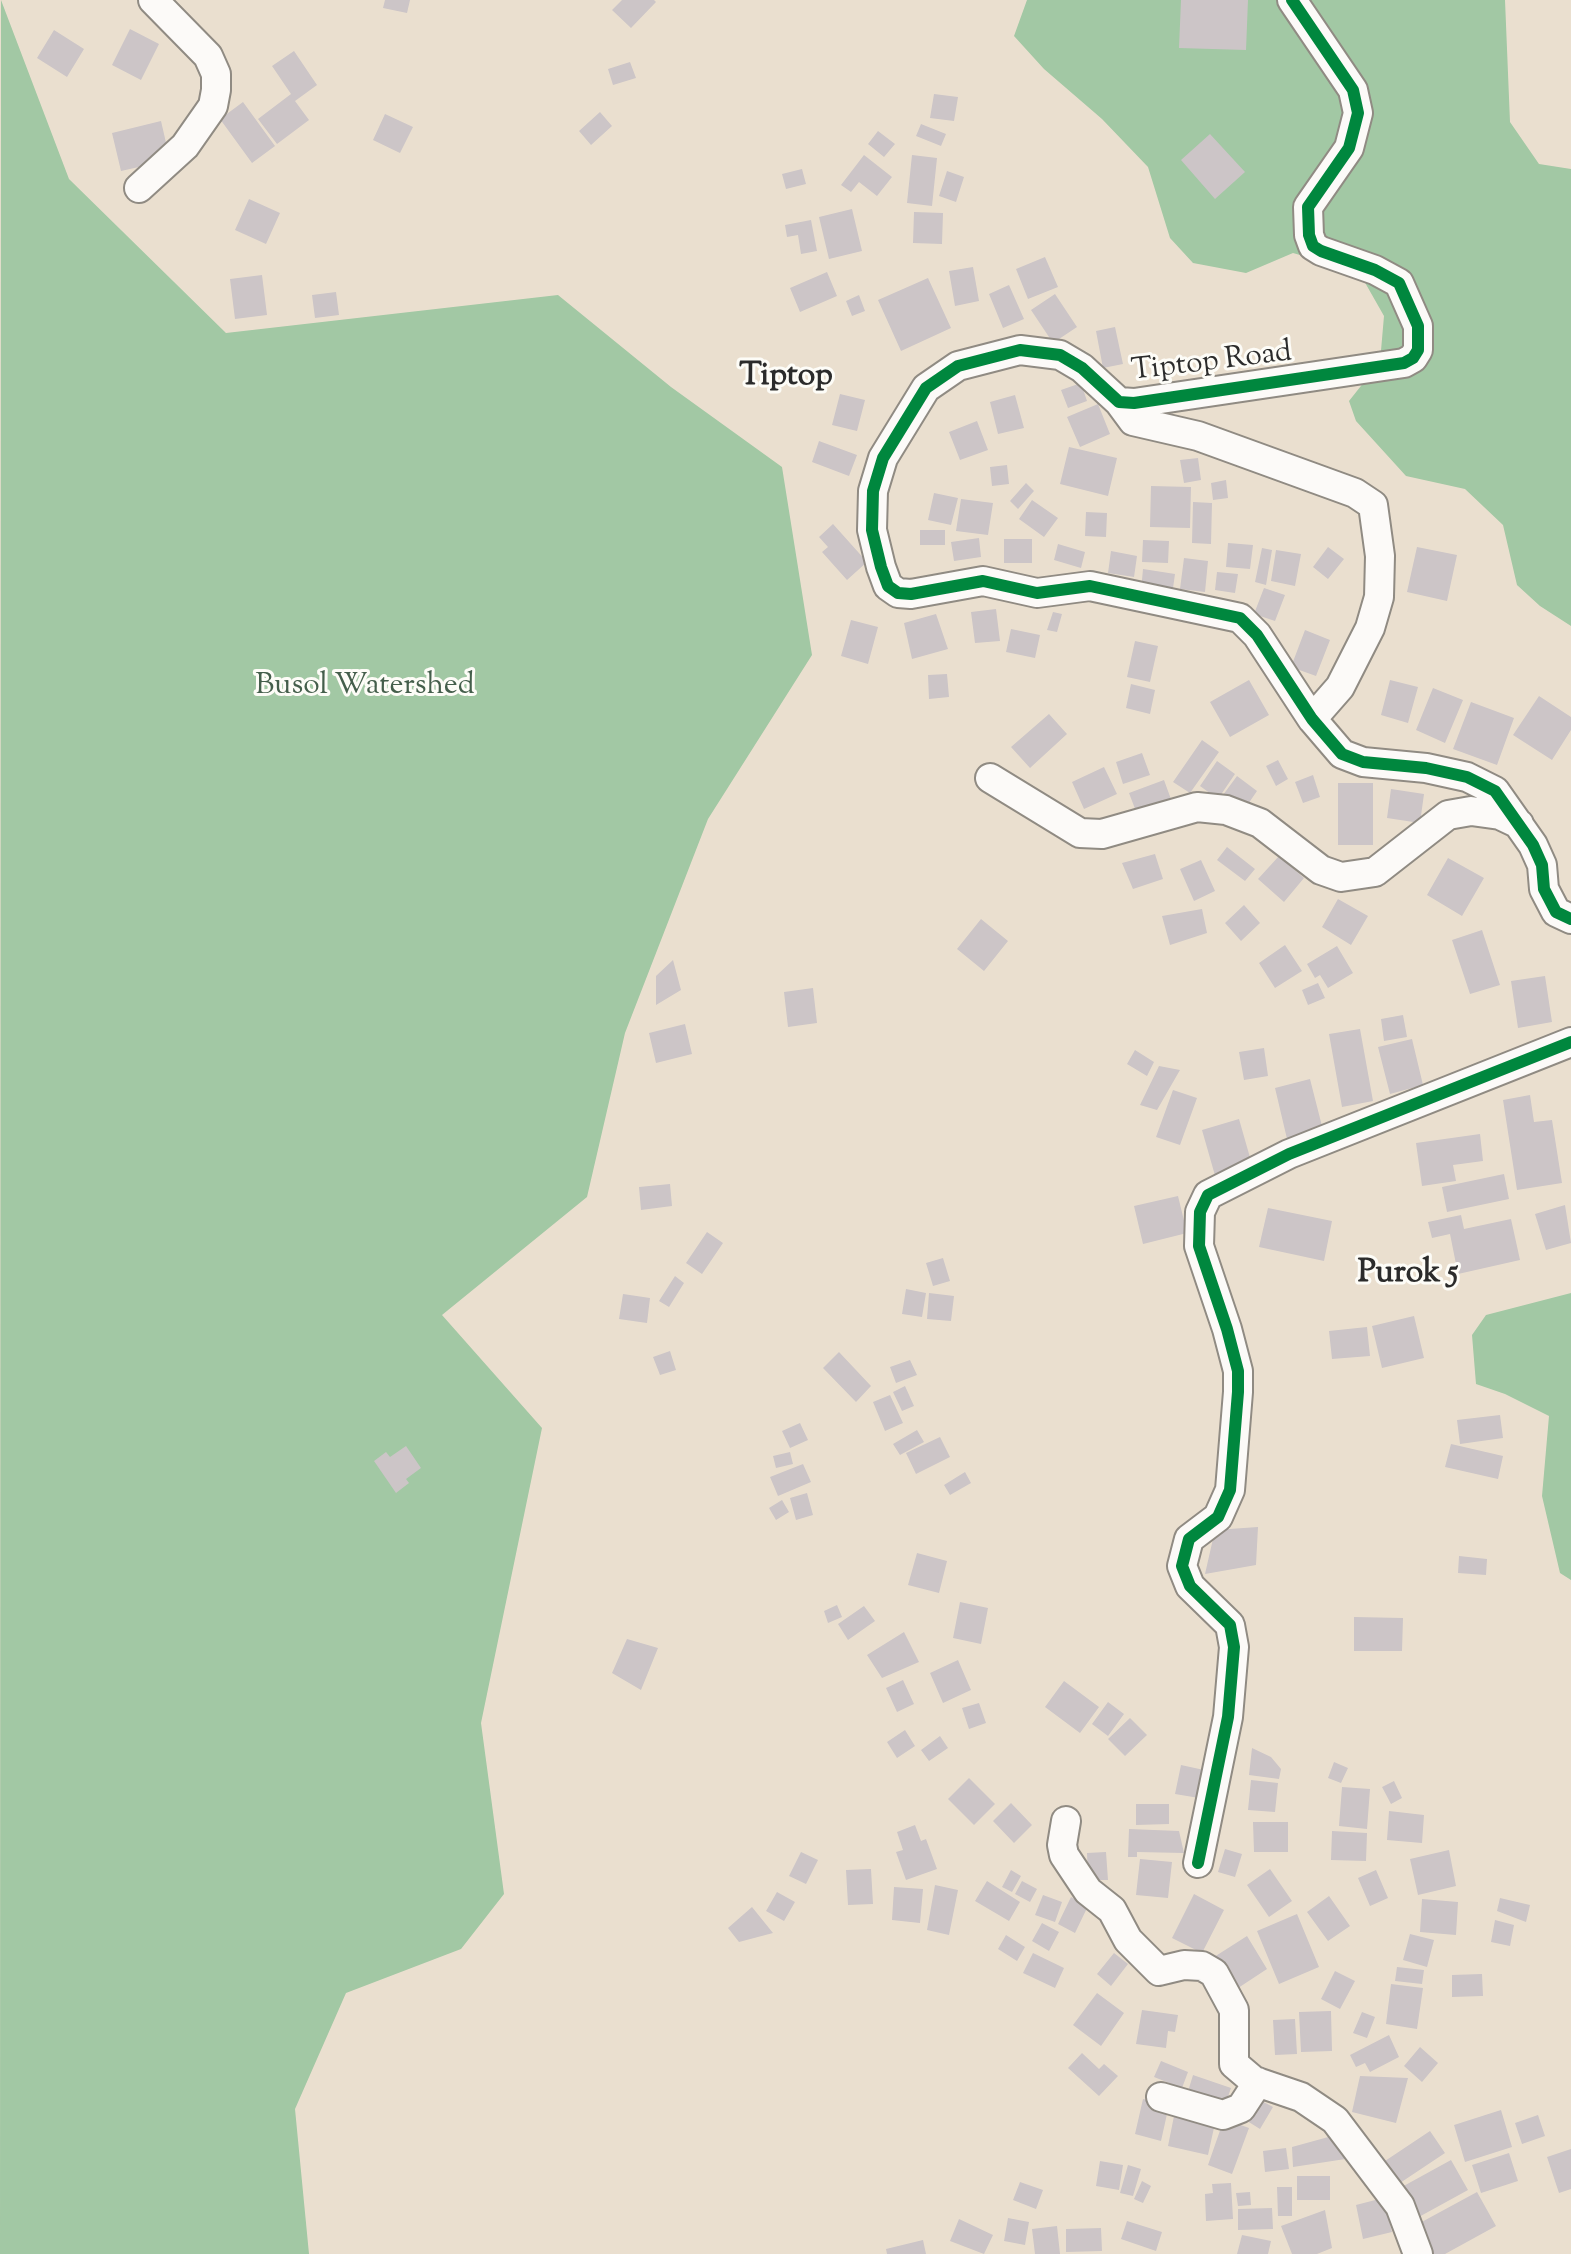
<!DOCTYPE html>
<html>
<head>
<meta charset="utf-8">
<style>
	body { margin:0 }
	canvas { display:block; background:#eadfcf }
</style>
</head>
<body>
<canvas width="1571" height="2254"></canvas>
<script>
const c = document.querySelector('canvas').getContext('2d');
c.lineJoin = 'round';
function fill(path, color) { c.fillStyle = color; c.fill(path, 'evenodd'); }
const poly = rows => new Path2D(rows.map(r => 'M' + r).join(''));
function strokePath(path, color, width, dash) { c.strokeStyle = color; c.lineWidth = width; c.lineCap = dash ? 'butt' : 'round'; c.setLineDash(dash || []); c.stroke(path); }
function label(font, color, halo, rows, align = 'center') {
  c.font = font + ' "Sorts Mill Goudy",serif'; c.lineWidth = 6; c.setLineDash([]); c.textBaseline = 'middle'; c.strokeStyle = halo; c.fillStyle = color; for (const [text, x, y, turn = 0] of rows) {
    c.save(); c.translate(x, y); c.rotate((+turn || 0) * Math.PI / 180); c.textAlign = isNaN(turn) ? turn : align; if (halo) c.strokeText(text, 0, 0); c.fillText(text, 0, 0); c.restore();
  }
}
fill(poly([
	[1,0,69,179,226,333,558,295,671,387,782,467,812,655,708,819,625,1033,587,1197,442,1315,542,1428,481,1723,504,1894,461,1949,346,1993,295,2109,309,2254,0,2254],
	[1027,0,1505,0,1510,122,1539,164,1571,169,1571,626,1540,606,1517,585,1503,525,1465,489,1406,476,1356,421,1349,401,1380,362,1384,316,1359,272,1293,253,1246,273,1193,263,1170,238,1148,167,1102,119,1044,69,1014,36],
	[1571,1293,1571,1580,1560,1573,1542,1496,1549,1416,1505,1394,1476,1384,1472,1335,1486,1315]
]), '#a2c8a4');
fill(poly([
	[385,0,410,0,407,13,383,8],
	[622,0,654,0,656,2,631,28,612,10],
	[1181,0,1248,0,1246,50,1179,48],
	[130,29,159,44,141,80,112,65],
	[54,30,84,49,67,77,37,58],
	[294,51,317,85,295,101,309,120,277,144,258,119,291,94,272,66],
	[630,62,636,78,613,85,608,69],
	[934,94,958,97,954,121,930,118],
	[243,102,275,146,252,163,220,119],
	[600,112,612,126,591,145,579,131],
	[385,114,413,127,400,153,373,140],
	[161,121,170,160,121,171,112,133],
	[921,124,946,134,941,146,916,136],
	[878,131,895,144,884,157,868,144],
	[1210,134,1245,172,1215,199,1181,160],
	[864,155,892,177,877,196,859,182,851,192,841,185],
	[912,155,937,158,932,206,907,203],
	[802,169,806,184,786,189,782,174],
	[947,171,964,177,956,202,939,196],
	[249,199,280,213,266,244,235,230],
	[852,209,862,251,829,259,819,217],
	[914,212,943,213,942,244,913,243],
	[811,220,817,251,801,254,798,235,787,237,785,225],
	[1045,257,1058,287,1028,299,1016,269],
	[973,267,979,301,955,306,949,271],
	[827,272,837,296,800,312,790,288],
	[262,275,267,315,235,319,230,279],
	[928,278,951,328,901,351,878,300],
	[1009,285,1024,319,1003,328,989,294],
	[336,292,339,315,315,318,312,295],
	[1055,294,1077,327,1053,343,1031,310],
	[859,295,865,311,852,316,846,301],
	[1115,327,1123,364,1103,368,1096,331],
	[1081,383,1087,401,1068,408,1061,390],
	[840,394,865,400,857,431,832,425],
	[1015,395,1024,428,998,434,990,402],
	[1098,404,1110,434,1080,447,1067,417],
	[977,421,988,450,960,460,949,432],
	[819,441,857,455,849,476,812,462],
	[1069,447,1117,458,1108,496,1060,484],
	[1198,458,1201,480,1184,483,1180,460],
	[1007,465,1009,484,992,486,990,467],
	[1226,480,1228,498,1213,500,1211,483],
	[1026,483,1034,491,1018,509,1010,501],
	[1151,486,1191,487,1190,528,1150,527],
	[934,493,958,498,951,525,928,520],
	[961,499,993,503,988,535,956,531],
	[1032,500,1058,518,1044,537,1019,519],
	[1193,502,1212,503,1211,544,1192,543],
	[1086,512,1107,513,1106,537,1085,536],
	[833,524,867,562,847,580,822,552,828,547,819,537],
	[920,530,945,530,945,545,920,545],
	[979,538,981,557,954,561,951,542],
	[1004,539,1032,539,1032,563,1004,563],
	[1143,540,1169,541,1168,563,1142,562],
	[1228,543,1253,545,1250,569,1226,567],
	[1058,544,1085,552,1081,568,1054,560],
	[1328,547,1344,559,1328,579,1313,567],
	[1417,547,1457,555,1447,601,1407,592],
	[1262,548,1272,550,1266,585,1255,582],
	[1276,550,1301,554,1295,586,1271,581],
	[1111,551,1137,556,1134,577,1108,573],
	[1184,558,1208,561,1205,592,1180,589],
	[1143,569,1175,574,1172,595,1141,591],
	[1217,572,1238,574,1235,593,1215,590],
	[1264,588,1285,595,1275,621,1254,614],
	[996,609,1000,641,975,643,971,612],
	[1053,612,1062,614,1057,632,1047,630],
	[936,614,948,649,912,659,904,623],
	[851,620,878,627,868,664,841,656],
	[1011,629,1040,635,1035,658,1006,652],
	[1305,630,1330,640,1316,676,1291,667],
	[1135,641,1158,646,1150,682,1127,677],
	[947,674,949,697,929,699,928,675],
	[1249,680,1269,715,1230,737,1210,702],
	[1390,680,1418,687,1408,723,1381,715],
	[1131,684,1155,690,1150,714,1126,708],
	[1433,688,1463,700,1445,743,1416,730],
	[1539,696,1571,717,1571,730,1552,760,1513,735],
	[1471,702,1514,718,1497,765,1453,749],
	[1049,714,1067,734,1030,768,1011,747],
	[1202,740,1219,752,1190,793,1173,782],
	[1142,753,1150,775,1123,784,1116,762],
	[1278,760,1288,779,1276,786,1266,766],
	[1217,761,1235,774,1218,799,1200,786],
	[1104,767,1117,794,1084,809,1072,782],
	[1313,775,1320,797,1303,803,1295,782],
	[1237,776,1257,791,1244,810,1223,795],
	[1164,780,1172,802,1137,814,1129,793],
	[1338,783,1373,783,1373,845,1338,845],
	[1391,789,1424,794,1420,823,1387,818],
	[1227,847,1255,869,1245,881,1217,860],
	[1155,854,1163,879,1133,889,1122,863],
	[1279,856,1304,878,1284,902,1258,879],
	[1448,858,1484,878,1462,916,1427,895],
	[1201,860,1215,891,1194,901,1180,869],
	[1338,899,1368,916,1351,945,1322,927],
	[1244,905,1260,923,1241,941,1225,923],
	[1202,909,1207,933,1170,945,1162,916],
	[981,919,1008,941,984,971,957,949],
	[1482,930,1500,985,1470,994,1452,940],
	[1285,945,1302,971,1275,988,1259,963],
	[1337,946,1353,973,1328,988,1320,975,1315,978,1307,964],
	[673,960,681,990,656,1005,656,976],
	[1545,976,1552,1022,1518,1028,1511,981],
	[1318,983,1325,998,1308,1005,1302,990],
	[813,988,817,1023,788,1027,784,992],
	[1403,1015,1407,1037,1384,1041,1381,1019],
	[685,1024,692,1054,656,1063,649,1033],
	[1360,1029,1373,1101,1342,1107,1329,1034],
	[1412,1039,1423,1085,1390,1094,1378,1047],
	[1264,1048,1268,1076,1244,1080,1239,1052],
	[1135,1050,1154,1062,1147,1076,1127,1064],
	[1159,1066,1180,1070,1157,1110,1140,1105],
	[1310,1079,1324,1134,1288,1143,1275,1088],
	[1173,1090,1197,1098,1180,1145,1156,1137],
	[1530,1095,1534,1122,1552,1120,1562,1183,1517,1190,1503,1100],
	[1239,1119,1253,1168,1216,1179,1202,1130],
	[1480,1134,1483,1161,1453,1165,1456,1181,1422,1186,1416,1143],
	[1504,1174,1509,1199,1447,1212,1442,1187],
	[670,1184,672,1206,641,1210,639,1187],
	[1178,1196,1187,1233,1143,1244,1134,1206],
	[1565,1205,1571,1243,1546,1250,1535,1214],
	[1268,1208,1332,1221,1324,1261,1259,1247],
	[1461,1215,1464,1229,1511,1219,1520,1260,1458,1274,1450,1234,1432,1238,1428,1222],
	[707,1232,723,1243,702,1274,686,1263],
	[943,1258,950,1281,933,1286,926,1263],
	[675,1276,684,1283,669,1307,659,1301],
	[906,1289,926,1293,922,1317,902,1314],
	[929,1293,954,1296,951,1321,927,1319],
	[623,1294,650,1298,647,1323,619,1319],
	[1414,1316,1424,1358,1382,1368,1372,1326],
	[1367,1327,1370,1356,1332,1359,1329,1331],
	[670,1351,676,1370,660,1375,653,1357],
	[839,1352,871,1386,856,1402,823,1368],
	[910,1360,917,1375,896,1383,890,1367],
	[905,1386,914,1406,902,1411,893,1392],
	[890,1395,903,1423,885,1431,873,1402],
	[1500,1415,1503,1438,1460,1444,1457,1420],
	[800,1423,808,1440,790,1448,782,1431],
	[917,1430,924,1442,900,1455,893,1444],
	[940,1437,950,1457,916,1474,906,1453],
	[1451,1444,1503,1456,1498,1479,1445,1467],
	[406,1446,421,1468,406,1479,409,1483,396,1493,374,1461,386,1452,390,1457],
	[790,1452,793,1464,776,1468,773,1456],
	[803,1464,811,1482,778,1496,770,1477],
	[965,1472,971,1483,950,1495,944,1485],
	[807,1493,813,1515,796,1520,790,1498],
	[782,1500,789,1512,776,1520,769,1508],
	[1258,1527,1256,1565,1205,1574,1215,1530],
	[917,1553,947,1561,939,1593,908,1585],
	[1459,1556,1487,1559,1486,1575,1458,1573],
	[960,1602,988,1608,981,1644,953,1638],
	[837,1605,842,1617,828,1623,824,1611],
	[864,1606,875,1621,848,1640,838,1624],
	[1354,1617,1403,1618,1402,1651,1354,1651],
	[904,1632,919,1662,882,1678,867,1655],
	[627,1639,658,1648,641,1690,612,1673],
	[958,1660,971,1690,943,1703,930,1673],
	[903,1680,914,1704,897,1712,886,1688],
	[1064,1681,1099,1707,1080,1733,1045,1707],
	[1108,1702,1124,1714,1108,1736,1092,1724],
	[979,1703,986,1723,969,1729,962,1708],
	[1130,1718,1147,1735,1125,1756,1108,1739],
	[905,1730,915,1746,897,1758,887,1742],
	[940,1736,948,1748,929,1761,921,1750],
	[1252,1748,1271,1757,1281,1769,1279,1779,1249,1775],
	[1334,1762,1348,1768,1341,1783,1328,1778],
	[1181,1765,1204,1770,1199,1798,1175,1794],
	[969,1778,995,1804,974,1825,948,1799],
	[1251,1780,1278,1783,1275,1812,1248,1810],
	[1394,1781,1402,1798,1391,1804,1382,1787],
	[1342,1787,1370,1789,1367,1829,1339,1826],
	[1011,1803,1032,1825,1014,1843,993,1821],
	[1136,1804,1169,1804,1169,1824,1136,1825],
	[1389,1811,1424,1815,1422,1843,1387,1840],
	[1253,1822,1288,1822,1288,1852,1254,1852],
	[915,1825,921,1841,926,1839,937,1869,906,1880,896,1852,903,1850,897,1832],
	[1129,1829,1179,1831,1184,1853,1137,1852,1137,1857,1128,1857],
	[1332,1831,1367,1833,1366,1861,1331,1860],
	[1225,1849,1242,1854,1235,1877,1218,1872],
	[1449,1850,1456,1886,1418,1895,1410,1859],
	[801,1852,818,1860,806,1884,789,1876],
	[1106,1852,1108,1880,1088,1880,1087,1853],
	[1140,1859,1172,1862,1168,1898,1136,1895],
	[871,1869,873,1904,848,1905,846,1870],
	[1270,1869,1292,1901,1269,1917,1247,1885],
	[1011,1870,1021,1876,1012,1892,1002,1887],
	[1376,1870,1388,1898,1370,1906,1358,1878],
	[987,1881,1020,1902,1009,1921,975,1901],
	[1022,1881,1037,1889,1030,1902,1015,1894],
	[935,1885,958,1890,949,1935,927,1930],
	[894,1887,923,1889,920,1923,892,1920],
	[777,1892,795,1902,784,1921,766,1911],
	[1194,1894,1224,1910,1202,1953,1172,1938],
	[1043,1895,1062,1902,1055,1922,1035,1915],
	[1329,1896,1350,1926,1328,1941,1307,1912],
	[1071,1897,1088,1906,1075,1933,1058,1924],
	[1500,1898,1530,1905,1526,1922,1497,1911],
	[1422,1899,1458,1902,1456,1935,1420,1932],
	[752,1907,773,1933,739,1942,728,1928],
	[1297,1914,1319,1967,1279,1984,1257,1931],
	[1495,1920,1514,1925,1510,1946,1491,1942],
	[1042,1923,1059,1932,1049,1951,1032,1941],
	[1410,1934,1434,1940,1427,1967,1403,1960],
	[1006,1935,1025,1947,1017,1961,998,1949],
	[1247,1936,1267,1969,1232,1992,1211,1959],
	[1033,1953,1064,1968,1055,1988,1023,1973],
	[1114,1953,1128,1964,1111,1986,1097,1974],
	[1397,1967,1424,1970,1422,1984,1395,1981],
	[1335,1971,1355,1981,1340,2009,1321,1999],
	[1482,1974,1483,1996,1452,1997,1452,1975],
	[1391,1984,1423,1988,1417,2029,1386,2024],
	[1097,1993,1124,2013,1101,2046,1073,2025],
	[1142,2010,1178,2015,1175,2032,1168,2031,1166,2048,1136,2044],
	[1331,2011,1332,2051,1301,2052,1299,2012],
	[1362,2012,1375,2017,1367,2038,1353,2033],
	[1295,2019,1297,2054,1275,2055,1273,2020],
	[1389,2035,1399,2057,1370,2072,1365,2063,1356,2067,1350,2055],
	[1420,2047,1438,2063,1422,2082,1404,2066],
	[1082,2053,1099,2069,1104,2064,1118,2076,1099,2096,1068,2068],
	[1161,2061,1188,2072,1182,2088,1154,2077],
	[1193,2075,1231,2088,1223,2111,1186,2098],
	[1360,2076,1408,2078,1396,2123,1352,2112],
	[1256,2098,1273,2107,1260,2129,1244,2119],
	[1143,2099,1169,2105,1161,2141,1135,2134],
	[1176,2106,1217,2114,1208,2155,1168,2146],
	[1501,2110,1512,2147,1465,2162,1454,2125],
	[1538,2115,1545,2136,1522,2144,1515,2123],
	[1224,2119,1249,2128,1232,2174,1208,2165],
	[1430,2131,1445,2153,1400,2183,1385,2161],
	[1332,2136,1352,2158,1293,2167,1292,2147],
	[1286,2148,1289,2169,1265,2172,1263,2151],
	[1571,2149,1571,2189,1559,2193,1547,2157],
	[1509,2153,1518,2181,1481,2193,1472,2165],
	[1451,2160,1468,2190,1417,2218,1400,2188],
	[1100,2161,1123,2165,1119,2190,1096,2186],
	[1128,2165,1141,2169,1133,2196,1120,2193],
	[1297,2176,1330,2176,1330,2200,1297,2200],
	[1142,2181,1151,2186,1143,2203,1134,2199],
	[1020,2182,1043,2190,1036,2209,1013,2200],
	[1231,2183,1233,2219,1206,2221,1205,2194,1213,2193,1212,2184],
	[1277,2187,1292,2187,1292,2216,1278,2216],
	[1250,2192,1251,2205,1238,2206,1236,2193],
	[1477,2192,1496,2226,1445,2254,1434,2254,1418,2224],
	[1383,2198,1392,2232,1363,2239,1356,2205],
	[1272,2208,1273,2229,1238,2230,1238,2209],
	[1325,2210,1332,2248,1317,2254,1292,2254,1281,2226],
	[1008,2218,1029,2222,1025,2245,1004,2241],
	[959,2219,993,2235,984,2254,950,2241],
	[1127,2221,1162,2232,1156,2251,1121,2239],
	[1057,2226,1060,2254,1035,2254,1032,2229],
	[1101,2228,1102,2251,1066,2252,1066,2229],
	[1242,2235,1271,2241,1268,2254,1237,2254],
	[923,2240,926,2254,887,2254,886,2249]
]), '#ccc5c7');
const minor = poly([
	[1292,0,1353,90,1358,113,1349,148,1308,207,1309,235,1313,246,1321,251,1375,270,1399,283,1418,326,1418,350,1413,358,1404,363,1134,403,1119,402,1082,368,1060,355,1020,350,958,366,926,388,883,458,873,491,872,530,881,567,888,586,898,593,911,594,983,581,1037,593,1090,586,1240,618,1257,635,1312,719,1342,754,1363,762,1426,768,1467,777,1495,791,1533,845,1542,865,1544,889,1556,912,1571,919],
	[139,188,185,146,213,106,216,90,216,74,208,56,153,0],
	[1119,402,1133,421,1198,436,1355,493,1373,505,1380,556,1379,597,1370,628,1340,687,1312,719],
	[990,778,1080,833,1102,834,1197,807,1226,810,1260,823,1321,870,1341,877,1375,872,1448,815,1471,811,1500,815,1519,824],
	[1066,1821,1062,1845,1064,1855,1088,1891,1112,1910,1128,1940,1159,1971,1184,1965,1202,1966,1214,1973,1234,2010,1234,2064,1254,2081,1301,2097,1335,2120,1400,2206,1418,2254],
	[1198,1863,1228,1717,1234,1647,1230,1625,1190,1586,1182,1566,1189,1539,1218,1517,1230,1490,1238,1392,1238,1371,1227,1329,1199,1246,1200,1212,1208,1195,1289,1154,1571,1042],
	[1161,2097,1223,2115,1241,2108,1258,2082]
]);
strokePath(minor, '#908b83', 32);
strokePath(minor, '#fcfaf8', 28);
strokePath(poly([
	[1292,0,1353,90,1358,113,1349,148,1308,207,1309,235,1313,246,1321,251,1375,270,1399,283,1418,326,1418,350,1413,358,1404,363,1134,403,1119,402,1082,368,1060,355,1020,350,958,366,926,388,883,458,873,491,872,530,881,567,888,586,898,593,911,594,983,581,1037,593,1090,586,1240,618,1257,635,1312,719,1342,754,1363,762,1426,768,1467,777,1495,791,1533,845,1542,865,1544,889,1556,912,1571,919],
	[1198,1863,1228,1717,1234,1647,1230,1625,1190,1586,1182,1566,1189,1539,1218,1517,1230,1490,1238,1392,1238,1371,1227,1329,1199,1246,1200,1212,1208,1195,1289,1154,1571,1042]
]), '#00873e', 12);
label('30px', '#2b2b2b', '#fdfcf7', [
	["Tiptop Road",1212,364,-7]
]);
label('30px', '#445e4b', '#fdfcf7', [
	["Busol Watershed",365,688]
]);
label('bold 32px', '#2b2b2b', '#fdfcf7', [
	["Tiptop",786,379],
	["Purok 5",1408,1276]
]);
</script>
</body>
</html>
